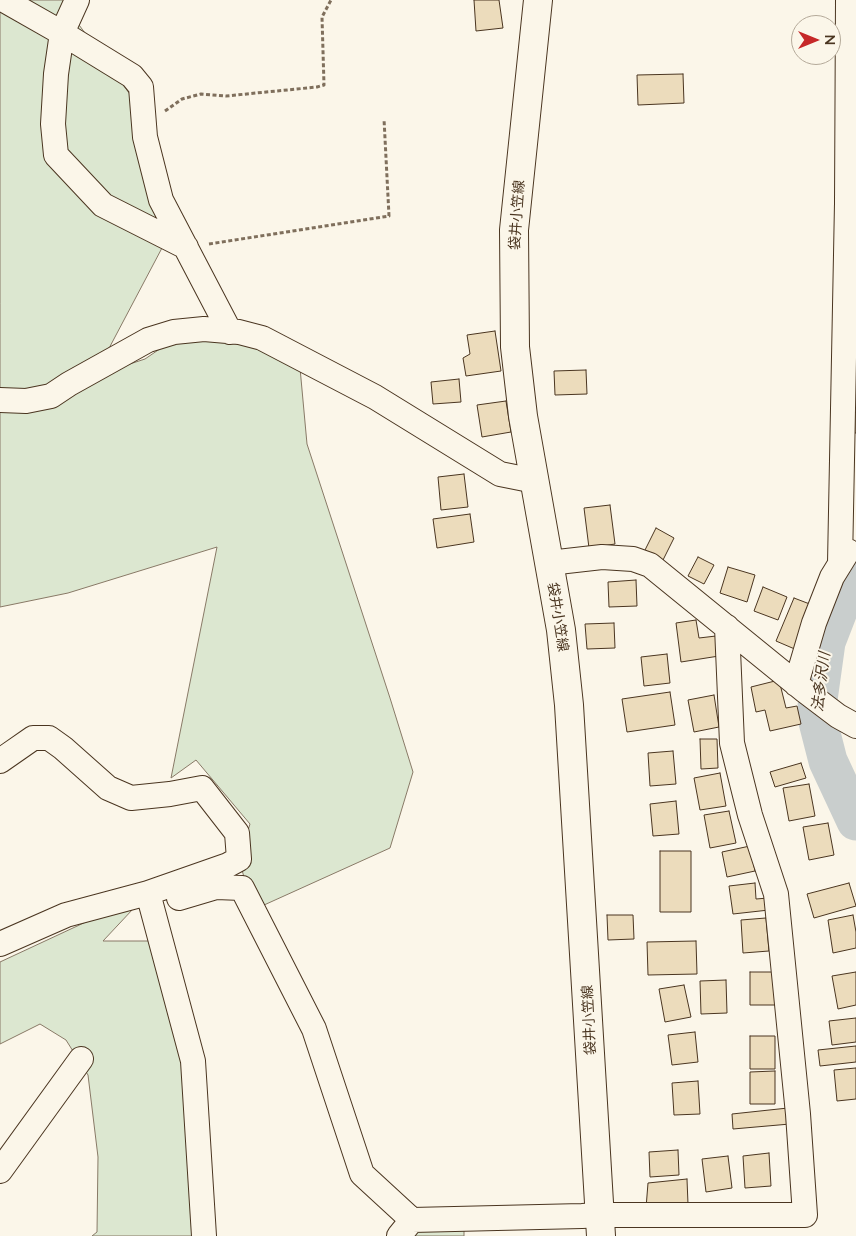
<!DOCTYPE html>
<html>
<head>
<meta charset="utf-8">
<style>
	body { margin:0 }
	#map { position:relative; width:856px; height:1236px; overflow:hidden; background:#fbf6e9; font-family:Lato,sans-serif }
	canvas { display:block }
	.north { position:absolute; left:791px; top:15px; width:50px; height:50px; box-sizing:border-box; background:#fbf6e9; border:1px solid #b4a999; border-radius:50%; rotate:90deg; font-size:14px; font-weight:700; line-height:20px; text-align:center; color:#4a3520 }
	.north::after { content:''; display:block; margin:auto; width:18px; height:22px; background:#c62828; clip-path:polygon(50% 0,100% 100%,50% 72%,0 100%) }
</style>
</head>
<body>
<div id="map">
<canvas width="856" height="1236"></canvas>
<div class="north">N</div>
</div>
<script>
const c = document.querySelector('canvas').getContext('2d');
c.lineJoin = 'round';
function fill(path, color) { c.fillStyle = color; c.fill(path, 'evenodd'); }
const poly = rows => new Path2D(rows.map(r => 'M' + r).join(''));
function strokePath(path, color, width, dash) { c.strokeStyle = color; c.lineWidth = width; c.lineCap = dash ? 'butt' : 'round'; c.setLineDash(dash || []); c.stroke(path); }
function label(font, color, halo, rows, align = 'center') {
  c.font = font + ' Lato,"Noto Sans JP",sans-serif'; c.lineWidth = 4; c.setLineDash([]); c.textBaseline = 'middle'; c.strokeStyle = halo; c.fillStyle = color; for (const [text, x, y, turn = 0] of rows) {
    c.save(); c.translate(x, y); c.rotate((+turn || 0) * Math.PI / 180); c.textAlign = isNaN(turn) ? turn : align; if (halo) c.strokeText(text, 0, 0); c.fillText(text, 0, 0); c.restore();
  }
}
const green = poly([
	[0,0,64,0,71,14,143,112,172,229,106,354,69,384,145,359,186,331,299,357,307,444,390,698,413,772,390,848,253,910,239,859,250,824,196,760,171,778,217,547,68,593,0,607,0,0],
	[148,893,103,941,161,941,194,1083,204,1236,92,1236,97,1232,98,1157,88,1075,66,1040,40,1024,0,1044,0,962,148,893],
	[412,1220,464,1224,464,1236,399,1236,412,1220]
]);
fill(green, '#dce7d0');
strokePath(green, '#887966', 1);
strokePath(poly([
	[856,571,848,585,826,642,816,714,828,761,856,821]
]), '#c9cecd', 39);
const building = poly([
	[474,0,499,0,503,28,476,31,474,0],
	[683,74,684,103,638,105,637,75,683,74],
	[495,331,501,371,466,376,463,358,470,354,467,335,495,331],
	[586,370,587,394,555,395,554,371,586,370],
	[459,379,461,402,433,404,431,382,459,379],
	[506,401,511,432,482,437,477,405,506,401],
	[851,412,856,412,856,433,852,433,851,412],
	[464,474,468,507,441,510,438,477,464,474],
	[610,505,615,544,589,548,584,508,610,505],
	[470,514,474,542,437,548,433,519,470,514],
	[656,528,674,538,662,562,644,552,656,528],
	[698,557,714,565,704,584,688,576,698,557],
	[728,567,755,575,747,602,720,593,728,567],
	[636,580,637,606,609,607,608,582,636,580],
	[763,587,787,597,778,620,754,611,763,587],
	[794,598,815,606,797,650,776,641,794,598],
	[696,620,699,638,716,636,719,656,681,662,676,623,696,620],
	[614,623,615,648,587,649,585,624,614,623],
	[667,654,670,683,644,686,641,657,667,654],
	[779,680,786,708,797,706,801,724,770,731,765,710,756,712,751,687,779,680],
	[670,692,675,725,627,732,622,699,670,692],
	[714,695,719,727,694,732,688,700,714,695],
	[700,739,717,739,718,768,701,769,700,739],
	[673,751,676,784,650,786,648,753,673,751],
	[801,763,806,778,775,787,770,772,801,763],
	[720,773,726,806,700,810,694,778,720,773],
	[809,784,815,816,789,821,783,788,809,784],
	[676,801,679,834,653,836,650,804,676,801],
	[729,811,736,843,710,848,704,815,729,811],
	[828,823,834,855,809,860,803,827,828,823],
	[750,846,755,871,727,877,722,852,750,846],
	[660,851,691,851,691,912,660,912,660,851],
	[755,883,756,899,768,898,769,910,733,914,729,886,755,883],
	[849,883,856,906,814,918,807,894,849,883],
	[607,915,633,915,634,939,608,940,607,915],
	[853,915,856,932,856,948,833,953,828,920,853,915],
	[766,918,769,951,743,953,741,920,766,918],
	[696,941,697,974,648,975,647,942,696,941],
	[750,972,775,972,775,1005,750,1005,750,972],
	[856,972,856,1005,838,1009,832,976,856,972],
	[726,980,727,1013,701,1014,700,981,726,980],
	[684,985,691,1017,665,1022,659,989,684,985],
	[856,1018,856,1042,832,1045,829,1021,856,1018],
	[695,1032,698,1062,672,1065,668,1035,695,1032],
	[750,1036,775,1036,775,1069,750,1069,750,1036],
	[856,1046,856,1062,820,1066,818,1050,856,1046],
	[856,1068,856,1099,837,1101,834,1070,856,1068],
	[775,1071,775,1104,750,1104,750,1072,775,1071],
	[698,1081,700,1114,674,1115,672,1083,698,1081],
	[788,1108,790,1124,733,1129,732,1114,788,1108],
	[678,1150,679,1175,650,1177,649,1152,678,1150],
	[769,1153,771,1186,745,1188,743,1156,769,1153],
	[728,1156,732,1188,706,1192,702,1159,728,1156],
	[687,1179,688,1204,646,1208,648,1183,687,1179]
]);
fill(building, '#ecdcbc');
strokePath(building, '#4a3520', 1);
const minor = poly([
	[4,0,62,33,56,74,53,124,56,155,103,205,186,247],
	[77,0,62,33,132,76,141,87,145,137,161,200,230,332],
	[0,400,26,401,51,396,69,384,148,340,174,332,204,329,239,332,262,338,375,397,500,474,535,481],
	[549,563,602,557,633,559,650,565,805,691,838,716,856,726],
	[840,563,847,203,848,0],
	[796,684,814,623,832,577,848,551],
	[0,761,33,738,49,738,63,748,108,788,131,798,170,794,202,788,237,833,239,859,228,865,148,893,66,915,0,944],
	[148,893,193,1061,204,1236],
	[179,898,216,887,242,888,314,1029,362,1174,412,1220],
	[0,1171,81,1059],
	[399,1236,412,1220,582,1216,600,1215,805,1215,798,1114,776,894,750,815,732,743,727,627]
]);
const major = poly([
	[538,0,514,230,515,347,523,416,561,630,569,705,601,1236]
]);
strokePath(minor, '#4a3520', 26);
strokePath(major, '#4a3520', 30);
strokePath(poly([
	[165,111,182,99,201,94,226,96,317,87,324,85,322,17,331,0],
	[209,244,389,216,384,119]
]), '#7f6f5c', 3, [4, 2.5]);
strokePath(minor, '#fbf6e9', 24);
strokePath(major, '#fbf6e9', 28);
label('14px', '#4a3520', '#fbf6e9', [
	["袋井小笠線",517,215,-86],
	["袋井小笠線",558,617,81],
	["袋井小笠線",589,1020,-93]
]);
label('italic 15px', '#4a3520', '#fbf6e9', [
	["法多沢川",821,682,-83]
]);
</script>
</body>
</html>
